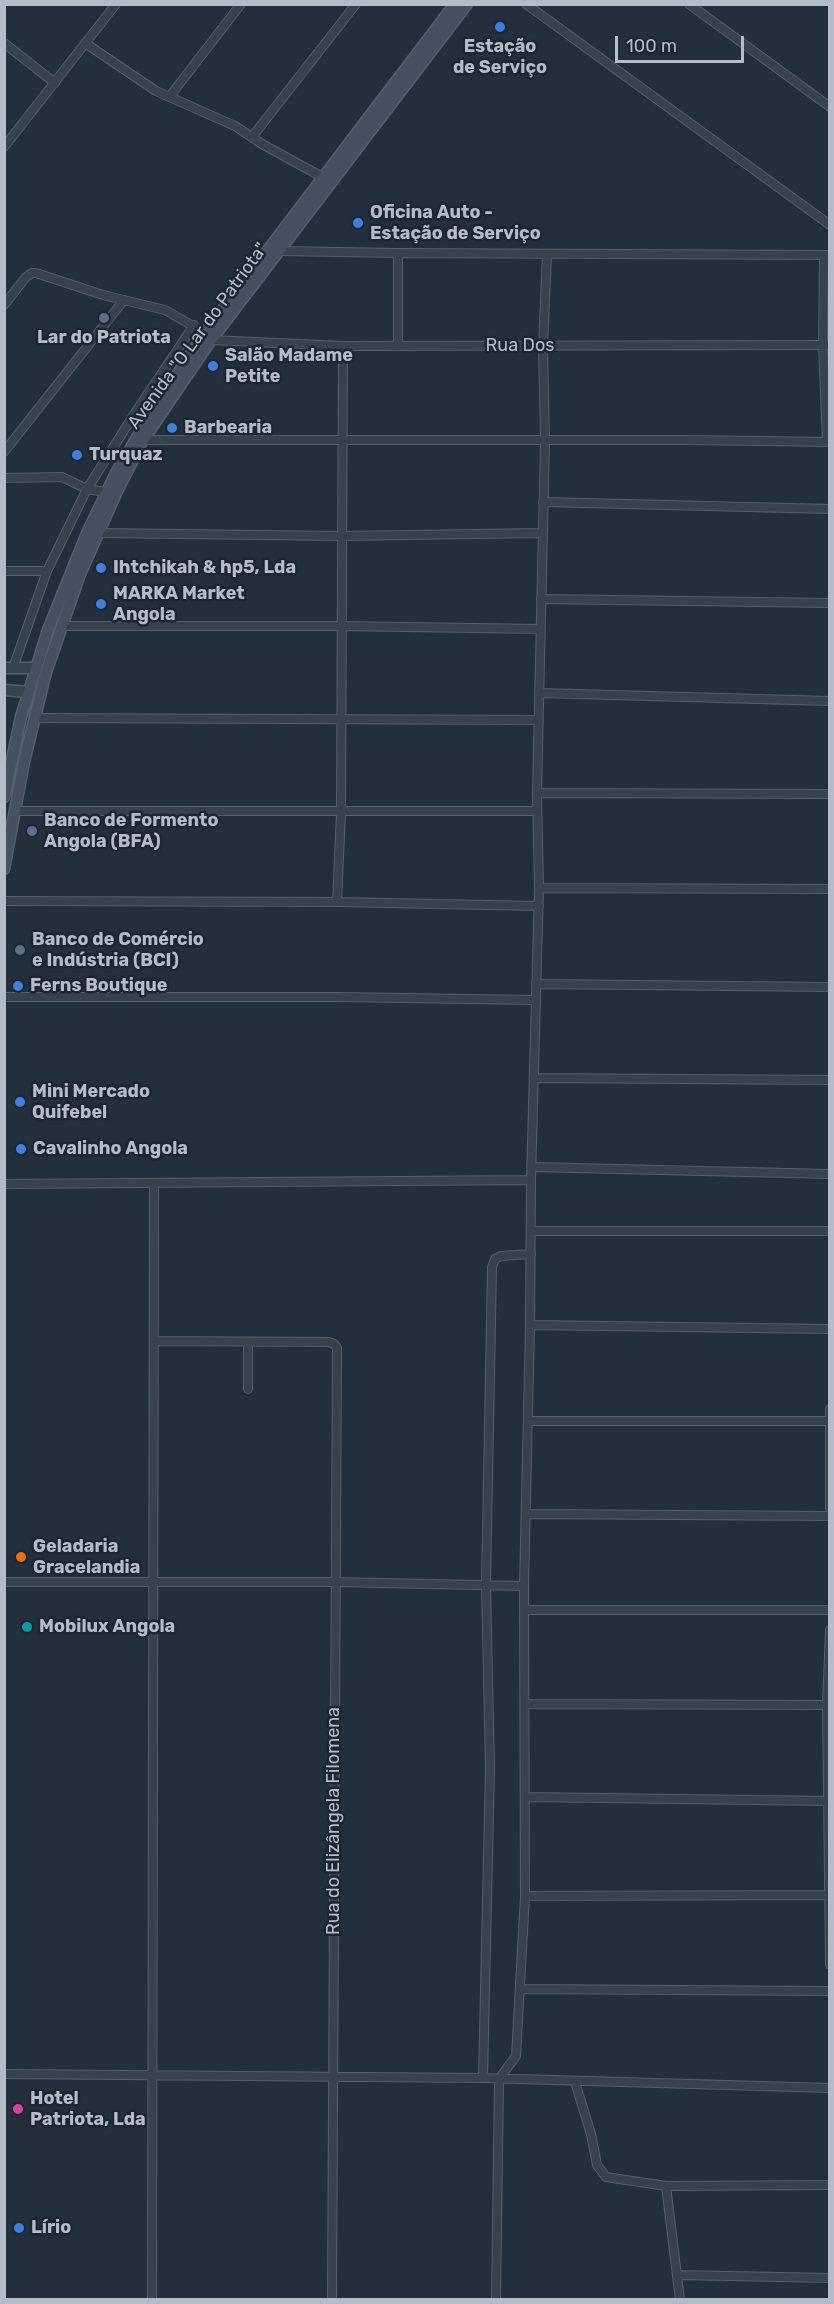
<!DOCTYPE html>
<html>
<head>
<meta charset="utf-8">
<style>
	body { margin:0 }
	#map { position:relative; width:834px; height:2304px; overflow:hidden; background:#242f3e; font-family:Rubik,sans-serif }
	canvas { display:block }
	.frame { position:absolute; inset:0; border:6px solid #b4bcc9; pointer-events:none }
	.scale { position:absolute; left:615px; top:36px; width:129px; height:27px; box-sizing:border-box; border:3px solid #b4bcc9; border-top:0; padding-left:8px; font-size:18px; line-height:21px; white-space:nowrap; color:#b4bcc9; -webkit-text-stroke:4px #1d2633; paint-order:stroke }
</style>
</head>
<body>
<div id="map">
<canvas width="834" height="2304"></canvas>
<div class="frame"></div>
<div class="scale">100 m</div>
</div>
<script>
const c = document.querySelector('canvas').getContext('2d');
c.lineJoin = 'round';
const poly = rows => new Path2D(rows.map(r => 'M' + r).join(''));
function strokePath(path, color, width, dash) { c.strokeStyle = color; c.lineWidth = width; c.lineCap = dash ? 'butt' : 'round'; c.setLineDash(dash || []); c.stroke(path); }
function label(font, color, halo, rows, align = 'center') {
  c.font = font + ' Rubik,sans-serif'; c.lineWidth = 5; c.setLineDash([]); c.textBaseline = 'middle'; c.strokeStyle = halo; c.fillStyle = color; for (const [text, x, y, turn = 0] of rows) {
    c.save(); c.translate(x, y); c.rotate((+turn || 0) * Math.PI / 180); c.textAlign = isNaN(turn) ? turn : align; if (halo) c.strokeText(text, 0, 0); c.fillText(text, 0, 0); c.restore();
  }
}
const minor = poly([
	[526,4,830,225],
	[689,4,830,107],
	[4,43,55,83],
	[85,43,156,91,235,126,262,144,324,178],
	[170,96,241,4],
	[252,137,356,4],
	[4,147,116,4],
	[279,251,398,253,830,255],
	[824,255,823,345,827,442],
	[4,305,26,277,32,273,36,273,103,295,165,310,205,333],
	[211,340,343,346,830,345],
	[398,346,398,253],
	[143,440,688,440,830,442],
	[4,452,124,300],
	[4,478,62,477,87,489,47,571,13,668],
	[106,492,87,489,135,413,194,325],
	[543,502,830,509],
	[98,533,341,536,542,533],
	[4,571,47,571],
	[541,599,830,603],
	[62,626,340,626,541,629],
	[540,693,830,701],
	[34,718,539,720],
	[537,793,830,794],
	[15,811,537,811],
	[539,888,830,889],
	[4,901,337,902,539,906],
	[337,902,341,813,343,346],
	[536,984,830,987],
	[4,997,337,997,535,1000],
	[535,1078,830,1080],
	[532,1167,830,1174],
	[4,1184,531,1180],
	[531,1231,830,1231],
	[530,1325,830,1329],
	[155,1341,329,1342,334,1344,337,1348,332,2300],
	[248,1389,248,1342],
	[830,1409,830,1508],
	[528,1421,830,1421],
	[526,1514,830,1516],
	[4,1582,335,1582,524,1586],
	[525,1610,830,1610],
	[830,1630,827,1705,830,1965],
	[526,1704,830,1705],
	[526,1797,830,1801],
	[525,1896,830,1895],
	[520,1989,830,1991],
	[4,2074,483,2078,830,2088],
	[483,2078,490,1768,486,1585,492,1267,495,1259,501,1256,531,1254],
	[575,2082,591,2134,597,2165,606,2177,666,2186,830,2185],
	[666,2186,680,2300],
	[678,2275,830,2278],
	[152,2300,154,1183],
	[496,2300,499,2079,516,2056,525,1896,524,1586,530,1325,531,1180,539,888,537,793,545,441,543,346,547,254]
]);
const tertiary = poly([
	[4,668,36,668],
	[4,690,28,692]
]);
const secondary = poly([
	[4,797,21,717,48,630,88,531,116,473,152,412,205,333,455,4],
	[4,869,24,762,46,672,80,574,117,491,143,440,211,340,467,4]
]);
strokePath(minor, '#565f6c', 10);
strokePath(tertiary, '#565f6c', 13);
strokePath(secondary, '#565f6c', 13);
strokePath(minor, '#38414e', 8);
strokePath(tertiary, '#38414e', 10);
strokePath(secondary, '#465061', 10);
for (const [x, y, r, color] of [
	[500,27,6,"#3f7fe0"],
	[358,223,6,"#3f7fe0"],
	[104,318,6,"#5c6f8a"],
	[213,366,6,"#3f7fe0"],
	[172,428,6,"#3f7fe0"],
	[77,455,6,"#3f7fe0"],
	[101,568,6,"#3f7fe0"],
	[101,604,6,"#3f7fe0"],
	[32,831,6,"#5c6f8a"],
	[20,950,6,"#5c6f8a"],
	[18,986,6,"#3f7fe0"],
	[20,1102,6,"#3f7fe0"],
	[21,1149,6,"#3f7fe0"],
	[21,1557,6,"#e8710a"],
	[27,1627,6,"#0f9aa8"],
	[18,2109,6,"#d1479c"],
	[19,2228,6,"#3f7fe0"]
]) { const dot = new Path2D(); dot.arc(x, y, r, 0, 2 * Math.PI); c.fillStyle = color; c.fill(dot); strokePath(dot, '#1d2633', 2); }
label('bold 18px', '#b4bcc9', '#1d2633', [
	["Estação",500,47,"center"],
	["de Serviço",500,68,"center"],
	["Oficina Auto -",370,213],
	["Estação de Serviço",370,234],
	["Lar do Patriota",104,338,"center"],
	["Salão Madame",225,356],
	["Petite",225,377],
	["Barbearia",184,428],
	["Turquaz",89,455],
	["Ihtchikah & hp5, Lda",113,568],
	["MARKA Market",113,594],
	["Angola",113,615],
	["Banco de Formento",44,821],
	["Angola (BFA)",44,842],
	["Banco de Comércio",32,940],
	["e Indústria (BCI)",32,961],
	["Ferns Boutique",30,986],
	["Mini Mercado",32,1092],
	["Quifebel",32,1113],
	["Cavalinho Angola",33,1149],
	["Geladaria",33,1547],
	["Gracelandia",33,1568],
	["Mobilux Angola",39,1627],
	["Hotel",30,2099],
	["Patriota, Lda",30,2120],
	["Lírio",31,2228]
], 'left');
label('18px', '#b4bcc9', '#1d2633', [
	["Avenida \"O Lar do Patriota\"",198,336,-54],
	["Rua Dos",520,346],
	["Rua do Elizângela Filomena",334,1821,-90]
]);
</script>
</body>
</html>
